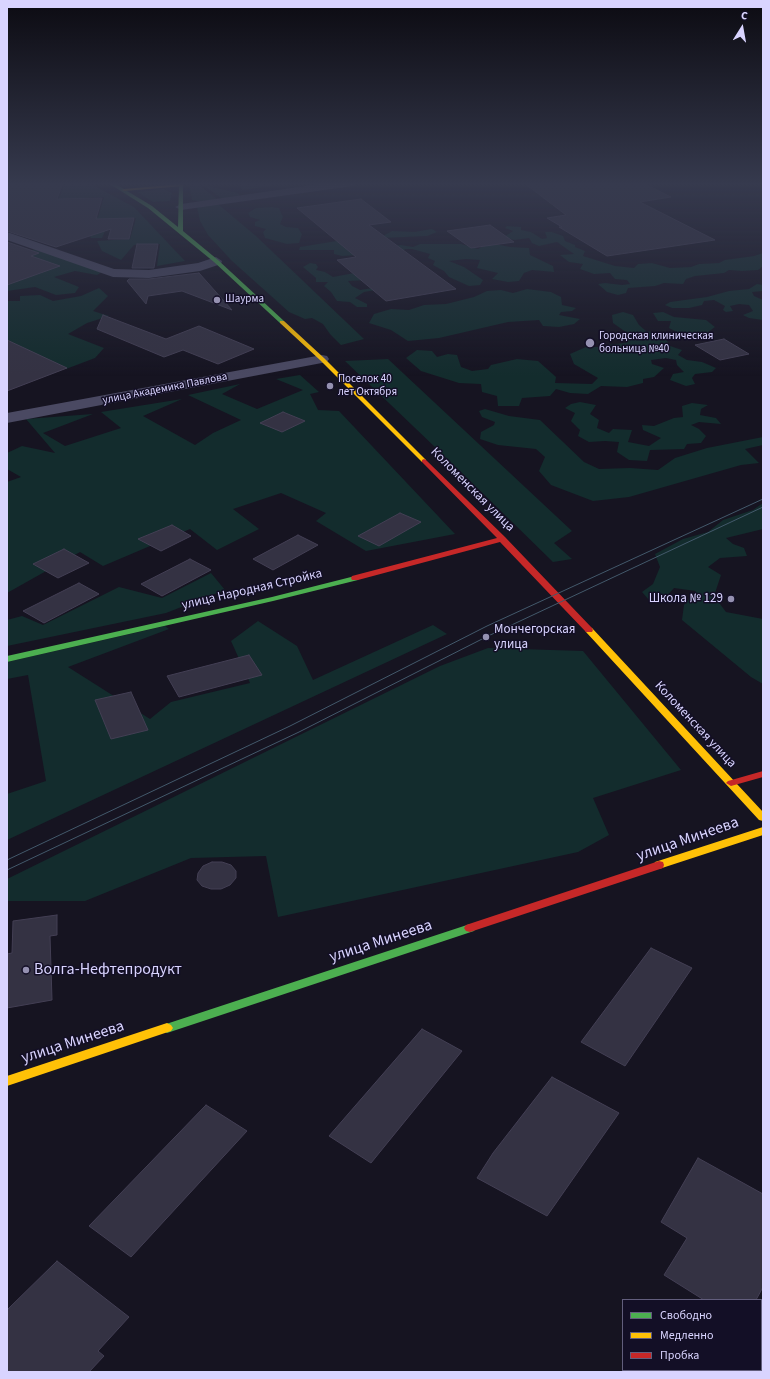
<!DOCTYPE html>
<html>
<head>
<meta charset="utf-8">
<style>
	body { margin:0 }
	#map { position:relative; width:770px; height:1379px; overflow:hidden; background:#161421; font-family:"Source Sans 3",sans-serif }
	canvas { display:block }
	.frame { position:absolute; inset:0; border:8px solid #d9d4ff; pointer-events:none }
	.legend { position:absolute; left:622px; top:1299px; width:140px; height:72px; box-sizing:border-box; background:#130f26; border:1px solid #625e7d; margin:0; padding:5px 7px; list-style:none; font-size:12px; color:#d9d4ff }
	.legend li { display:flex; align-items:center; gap:8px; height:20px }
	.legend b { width:20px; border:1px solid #625e7d }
	.north { position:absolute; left:722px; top:8px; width:40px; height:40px; -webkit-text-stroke:3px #130f26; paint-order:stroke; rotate:11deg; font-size:11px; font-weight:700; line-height:16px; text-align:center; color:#d9d4ff }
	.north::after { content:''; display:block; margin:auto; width:14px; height:18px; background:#d9d4ff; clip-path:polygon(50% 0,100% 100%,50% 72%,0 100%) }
</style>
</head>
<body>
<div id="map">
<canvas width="770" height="1379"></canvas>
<div class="frame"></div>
<ul class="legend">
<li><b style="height:5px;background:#4caf50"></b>Свободно</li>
<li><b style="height:5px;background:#ffc107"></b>Медленно</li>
<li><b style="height:5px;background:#c62828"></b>Пробка</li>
</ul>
<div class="north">С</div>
</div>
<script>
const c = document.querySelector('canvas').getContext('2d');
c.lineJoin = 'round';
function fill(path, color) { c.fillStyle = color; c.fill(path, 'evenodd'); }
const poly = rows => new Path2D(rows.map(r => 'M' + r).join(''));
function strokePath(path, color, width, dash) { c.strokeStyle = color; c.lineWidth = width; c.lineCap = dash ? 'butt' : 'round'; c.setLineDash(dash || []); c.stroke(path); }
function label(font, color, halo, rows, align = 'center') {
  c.font = font + ' "Source Sans 3",sans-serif'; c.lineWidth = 3; c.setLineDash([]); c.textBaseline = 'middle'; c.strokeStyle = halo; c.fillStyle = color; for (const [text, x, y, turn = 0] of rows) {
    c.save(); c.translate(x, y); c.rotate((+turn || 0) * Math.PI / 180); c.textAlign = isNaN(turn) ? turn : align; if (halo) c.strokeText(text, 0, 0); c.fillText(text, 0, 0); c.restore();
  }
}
fill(poly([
	[65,183,89,183,134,207,185,261,157,266,160,244,134,245,121,260,102,251,97,241,130,239,136,218,111,218,102,238,91,238,87,231,65,218,98,217,104,197,82,198,71,208,58,200],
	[189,183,198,184,217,199,201,202,192,200],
	[239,183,268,183,271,186,242,190],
	[203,185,238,193,240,196,222,199],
	[164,189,172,193,170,201,153,202,137,192],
	[218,204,256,236,364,339,341,345,330,334,323,324,312,318,305,319,289,312,232,261,208,235,200,221,197,207],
	[272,207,279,208,283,217,280,224,286,227,298,228,302,234,299,243,287,244,265,238,263,232,266,229,255,226,255,222,260,220,250,217,248,213,256,208],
	[507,226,521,227,521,230,531,232,542,239,547,238,545,232,552,232,563,236,565,241,575,245,575,247,585,251,583,256,615,266,634,268,638,264,652,263,670,268,691,267,699,264,719,263,725,260,754,256,763,253,763,266,758,270,742,271,729,270,724,273,695,276,686,279,683,284,664,283,655,286,628,288,626,293,618,295,607,292,598,284,605,283,622,285,630,284,627,280,615,279,610,273,594,274,580,269,583,264,569,262,560,255,574,254,557,242,539,246,532,243,529,238,514,240,504,237,513,231,505,228],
	[432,229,437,232,427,236,381,238,359,255,342,256,334,254,334,250,299,250,300,247,343,240,383,236,392,231,414,232],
	[420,244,461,244,478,249,484,245,495,244,510,247,529,248,530,255,553,266,554,272,532,270,524,273,519,281,508,282,492,279,498,273,477,268,480,260,466,259,449,261,464,267,483,280,480,285,469,286,449,277,444,271,433,265,435,261,428,258,430,254,412,249,405,249,403,252,387,247,401,245,413,247],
	[35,249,102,272,97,275,75,271,54,277,79,287,75,293,56,295,35,287,7,291,7,263,20,254],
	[310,263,316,264,318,267,316,270,325,272,333,277,365,271,368,280,348,281,352,286,360,290,386,286,387,288,364,292,355,298,367,304,367,307,357,307,350,302,337,301,331,292,324,286,328,282,316,282,316,278,303,267],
	[757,284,763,285,763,291,752,292,754,296,763,300,763,320,749,318,743,315,753,311,749,305,739,304,730,306,733,311,726,312,723,310,725,306,714,300,704,301,702,305,689,308,672,308,665,305,670,302,707,297,729,291,749,289],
	[99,288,108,296,93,311,109,316,87,323,68,334,104,348,95,358,66,369,7,348,7,301,20,301,20,296,40,295,53,301,81,296],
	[527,289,551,292,561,297,562,305,576,308,572,311,561,312,559,315,580,319,574,324,559,327,543,326,539,320,508,322,439,338,408,341,391,330,369,323,374,314,391,309,409,310,424,305,446,304,474,297,487,291,501,290,513,293],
	[623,312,633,315,639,325,646,331,663,334,670,346,682,350,678,355,687,360,702,362,716,368,712,372,695,374,692,378,695,384,686,386,670,380,673,374,684,372,677,365,676,360,666,358,651,360,652,364,664,368,654,377,643,379,643,383,627,387,601,386,588,394,570,393,556,389,550,396,522,398,519,406,498,406,497,396,482,392,481,384,459,383,421,371,406,358,417,350,432,351,437,357,448,354,457,355,461,367,472,371,488,369,491,365,517,359,538,361,556,377,555,383,592,384,598,378,574,364,570,354,586,347,605,347,607,345,625,343,630,335,613,323,612,315],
	[663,312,674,317,706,320,715,327,708,332,715,337,696,339,683,335,669,328,671,321,658,321,653,313],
	[388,359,572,531,554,543,572,559,553,562,460,471,345,361],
	[300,375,319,392,310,394,318,410,339,411,455,534,366,551,316,521,326,513,281,493,233,509,259,529,217,550,190,529,103,566,80,552,7,593,7,482,21,477,7,469,7,453,22,446,55,453,26,419,93,414,43,433,65,446,121,428,101,412,182,399,143,416,195,445,213,433,241,420,188,395,240,384,222,394,257,409,303,390,276,379],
	[580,402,596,405,590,414,599,420,597,428,609,433,613,429,632,430,628,442,649,446,661,438,643,430,642,425,654,426,674,418,683,417,682,406,692,403,708,405,701,409,700,415,716,418,721,424,699,422,691,425,699,429,706,436,701,443,687,444,684,449,650,450,647,461,629,460,617,452,619,442,605,441,589,442,578,436,580,430,571,421,575,413,565,408,571,404],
	[485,409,509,416,540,420,584,462,599,469,630,468,658,470,675,458,707,448,763,437,763,445,745,449,759,463,741,465,629,497,593,501,551,485,539,471,545,457,536,449,498,445,480,439,481,432,494,425,495,422,482,417,479,411],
	[763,503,763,529,726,538,733,544,744,548,747,556,720,558,708,567,721,575,714,596,726,612,763,619,763,684,751,677,682,620,684,605,696,591,674,588,665,598,649,600,642,592,653,584,660,567,655,554,683,539,708,532,723,520,753,510],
	[211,573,225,590,166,613,7,646,7,620,22,616,43,625,119,587,162,598],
	[258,621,297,646,313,680,433,625,447,634,7,840,7,794,46,781,28,675,7,679,7,662,165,626,169,629,68,667,150,719,171,702,250,683,231,641],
	[488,648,583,651,681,770,593,798,609,835,578,852,278,917,266,856,191,858,85,901,7,901,7,879,440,666]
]), '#132c2d');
const building = poly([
	[7,183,63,183,57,199,102,198,96,219,134,218,129,239,108,239,111,229,56,247,7,231,7,183],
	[524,183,643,183,671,197,640,202,715,240,607,256,559,227,562,227,547,218,566,215,524,183],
	[361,199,391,222,369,225,456,289,386,301,337,260,356,257,297,208,361,199],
	[490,225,514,242,471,248,447,231,490,225],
	[7,242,39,253,31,256,60,266,7,285,7,242],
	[137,244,158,244,154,268,132,268,137,244],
	[199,273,232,310,182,291,148,296,146,304,127,281,129,279,149,279,199,273],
	[103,315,166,339,199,326,254,349,218,364,183,350,164,357,97,329,103,315],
	[724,339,749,354,720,360,695,345,724,339],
	[7,340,67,368,7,391,7,340],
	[283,412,305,421,282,432,260,423,283,412],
	[400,513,421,522,379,546,358,536,400,513],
	[172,525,191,536,161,551,138,539,172,525],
	[298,535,318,545,273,570,253,559,298,535],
	[64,549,89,563,58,578,33,564,64,549],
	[190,559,211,570,162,596,141,584,190,559],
	[79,583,99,594,44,623,23,611,79,583],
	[249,655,262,675,179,697,167,676,249,655],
	[131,692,148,730,111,739,95,700,131,692],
	[212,862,222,862,231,865,236,871,236,878,230,885,221,889,211,889,202,886,197,880,198,873,203,866,212,862],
	[57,915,57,935,50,936,52,1000,7,1008,7,954,12,953,13,921,57,915],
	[651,948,692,968,625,1066,581,1042,651,948],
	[422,1029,462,1051,371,1163,329,1136,422,1029],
	[552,1077,619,1113,547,1216,477,1178,493,1153,552,1077],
	[206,1105,247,1131,131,1257,89,1226,206,1105],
	[698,1158,763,1194,763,1287,756,1300,704,1300,664,1275,687,1238,661,1222,698,1158],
	[57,1261,129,1317,98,1351,104,1356,89,1372,7,1372,7,1310,57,1261]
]);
fill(building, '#343243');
strokePath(building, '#433f54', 1);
fill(poly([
	[326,183,358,183,353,186,181,210,175,207,181,204,326,183],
	[7,232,114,269,149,270,198,263,216,257,222,261,221,264,200,271,149,278,113,277,7,240,7,232],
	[322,355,327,356,329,359,327,362,7,423,7,413,322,355]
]), '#4a4962');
fill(poly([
	[108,183,114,183,152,206,178,227,179,183,183,183,183,231,218,260,284,321,284,323,280,323,214,262,148,208,108,183],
	[355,576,359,578,358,580,273,601,7,662,7,656,272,597,355,576],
	[470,924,474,925,476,928,474,931,167,1033,163,1031,161,1028,163,1025,470,924]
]), '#4caf50');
fill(poly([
	[181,184,183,186,124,191,122,190,124,189,181,184],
	[280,321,284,321,324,358,426,460,426,462,422,462,320,360,280,323,280,321],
	[589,627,592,628,763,812,763,821,759,820,586,632,585,630,589,627],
	[763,827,763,835,659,869,655,868,654,865,655,862,763,827],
	[167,1023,171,1025,173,1028,171,1031,7,1086,7,1076,167,1023]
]), '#ffc107');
fill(poly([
	[424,459,426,460,505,537,592,628,593,630,592,632,586,632,500,542,358,580,352,580,351,578,352,576,497,538,422,462,422,460,424,459],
	[763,771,763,777,731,786,726,783,728,781,763,771],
	[659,861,663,862,664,865,663,868,470,932,466,931,464,928,466,925,659,861]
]), '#c62828');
strokePath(poly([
	[7,860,290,726,487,626,763,499],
	[7,870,299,732,486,637,763,507]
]), '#43596b', 1);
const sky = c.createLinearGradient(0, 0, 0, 376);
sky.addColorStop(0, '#0c0b12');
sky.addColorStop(0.49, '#363a4e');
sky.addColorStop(1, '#363a4e00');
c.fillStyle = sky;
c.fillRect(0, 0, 770, 376);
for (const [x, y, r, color] of [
	[217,300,4,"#9591b1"],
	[590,343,5,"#9591b1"],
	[330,386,4,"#9591b1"],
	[731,599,4,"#9591b1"],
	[486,637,4,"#9591b1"],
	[26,970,4,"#9591b1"]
]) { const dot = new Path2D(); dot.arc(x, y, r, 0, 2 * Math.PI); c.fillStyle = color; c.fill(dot); strokePath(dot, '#130f26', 1.5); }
label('11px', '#d9d4ff', '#130f26', [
	["Шаурма",225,300],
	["Городская клиническая",599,337],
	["больница №40",599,350],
	["Поселок 40",338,380],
	["лет Октября",338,393]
], 'left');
label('11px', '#d9d4ff', '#130f26', [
	["улица Академика Павлова",165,389,-11]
]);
label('13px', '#d9d4ff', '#130f26', [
	["Коломенская улица",472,490,45],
	["улица Народная Стройка",252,590,-13],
	["Коломенская улица",695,725,47]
]);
label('13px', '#d9d4ff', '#130f26', [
	["Школа № 129",723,599],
	["Мончегорская",494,630,"left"],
	["улица",494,645,"left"]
], 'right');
label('16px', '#d9d4ff', '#130f26', [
	["улица Минеева",688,840,-19],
	["улица Минеева",381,942,-18],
	["улица Минеева",73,1043,-18]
]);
label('16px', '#d9d4ff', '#130f26', [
	["Волга-Нефтепродукт",34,970]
], 'left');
</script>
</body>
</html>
